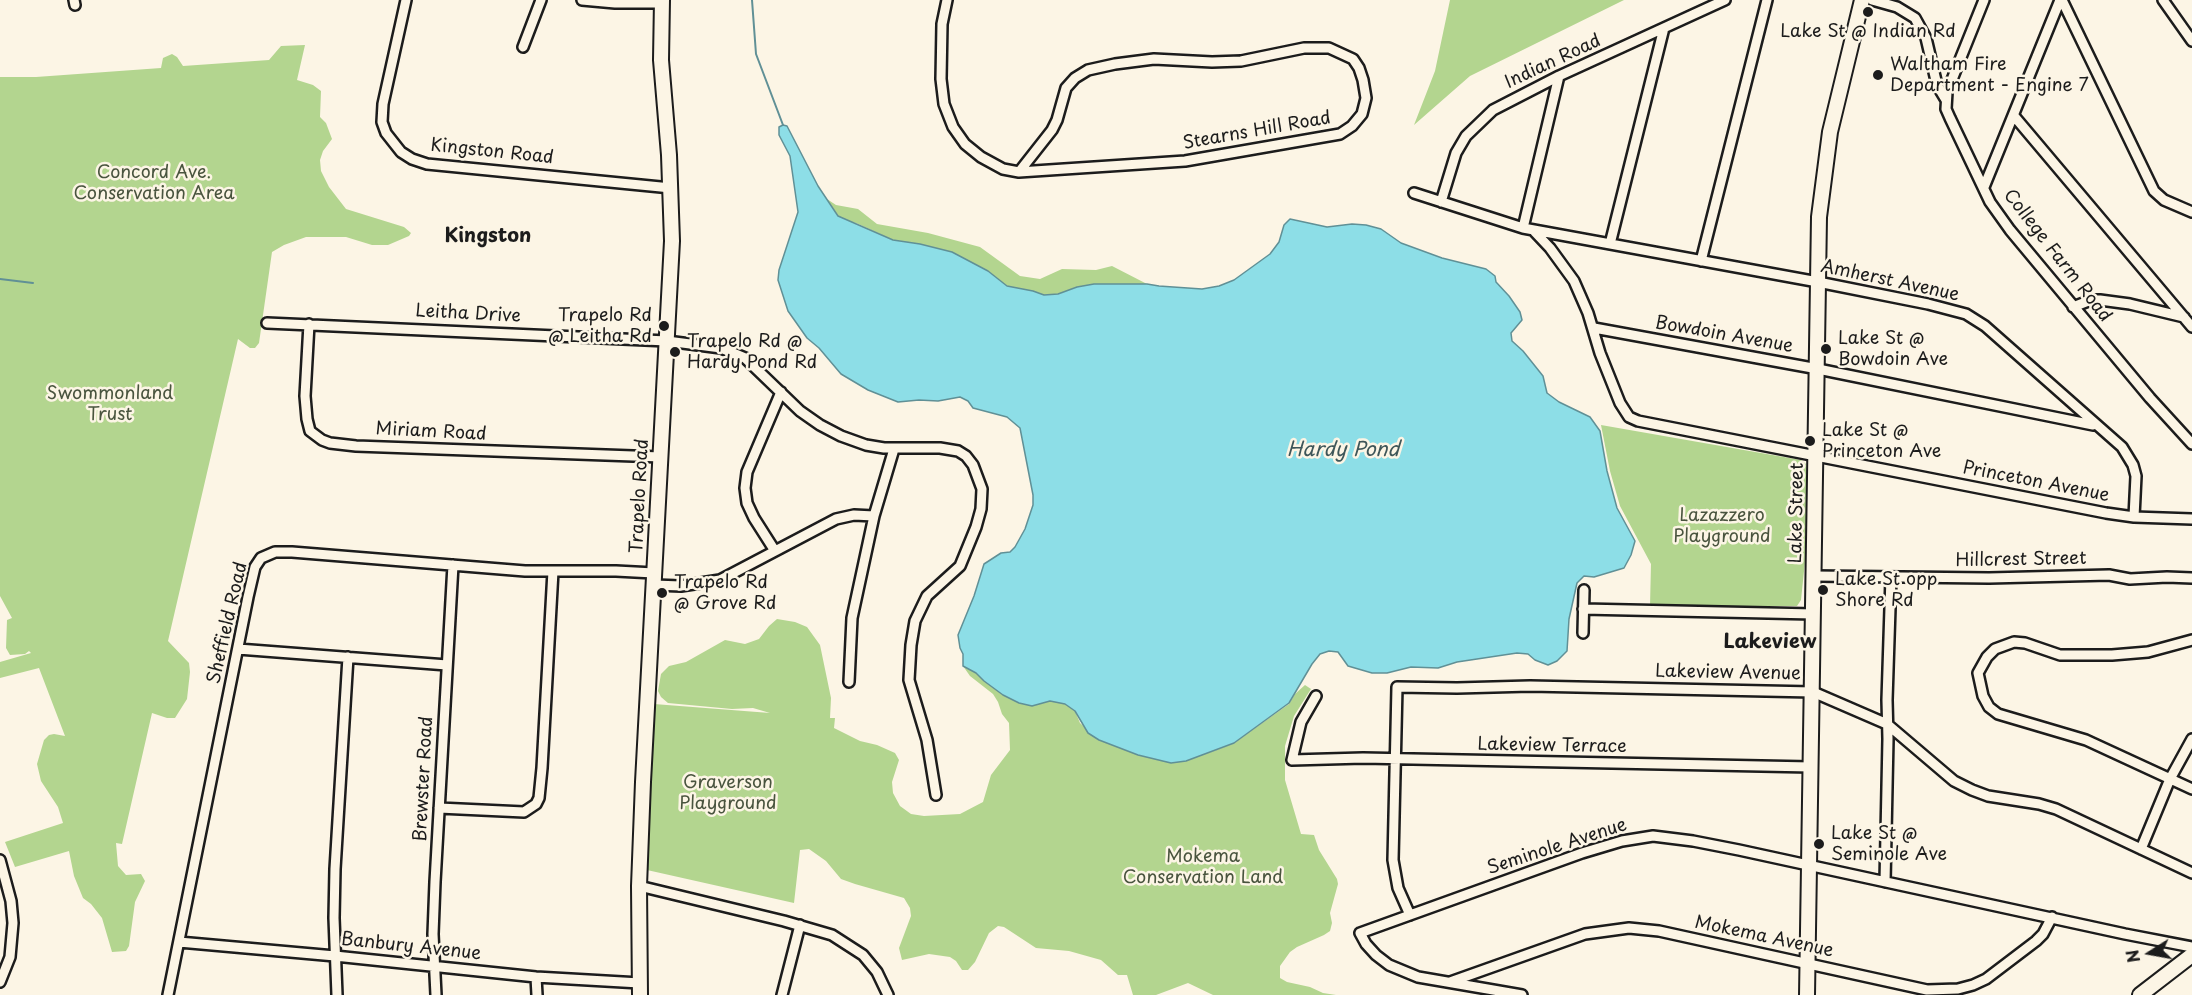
<!DOCTYPE html>
<html>
<head>
<meta charset="utf-8">
<style>
	body { margin:0 }
	#map { position:relative; width:2192px; height:995px; overflow:hidden; background:#fcf5e5; font-family:"Playpen Sans",sans-serif }
	canvas { display:block }
	.north { position:absolute; left:2120px; top:923px; width:60px; height:60px; -webkit-text-stroke:4px #fcf5e5; paint-order:stroke; rotate:259deg; font-size:16px; font-weight:700; line-height:24px; text-align:center; color:#1c1c1c }
	.north::after { content:''; display:block; margin:auto; width:21px; height:27px; background:#1c1c1c; clip-path:polygon(50% 0,100% 100%,50% 72%,0 100%) }
</style>
</head>
<body>
<div id="map">
<canvas width="2192" height="995"></canvas>
<div class="north">N</div>
</div>
<script>
const c = document.querySelector('canvas').getContext('2d');
c.lineJoin = 'round';
function fill(path, color) { c.fillStyle = color; c.fill(path, 'evenodd'); }
const poly = rows => new Path2D(rows.map(r => 'M' + r).join(''));
function strokePath(path, color, width, dash) { c.strokeStyle = color; c.lineWidth = width; c.lineCap = dash ? 'butt' : 'round'; c.setLineDash(dash || []); c.stroke(path); }
function label(font, color, halo, rows, align = 'center') {
  c.font = font + ' "Playpen Sans",sans-serif'; c.lineWidth = 5; c.setLineDash([]); c.textBaseline = 'middle'; c.strokeStyle = halo; c.fillStyle = color; for (const [text, x, y, turn = 0] of rows) {
    c.save(); c.translate(x, y); c.rotate((+turn || 0) * Math.PI / 180); c.textAlign = isNaN(turn) ? turn : align; if (halo) c.strokeText(text, 0, 0); c.fillText(text, 0, 0); c.restore();
  }
}
fill(poly([
	[1450,0,1624,0,1470,76,1414,125,1435,71],
	[305,45,297,80,313,85,321,91,320,117,326,123,332,139,323,151,320,160,321,171,329,187,346,209,404,227,411,233,409,236,388,245,372,245,346,237,306,237,284,245,272,252,259,343,255,348,250,348,238,339,168,641,189,663,190,672,187,699,175,718,167,718,152,713,122,844,116,843,118,866,126,875,141,874,145,881,135,902,129,946,126,951,112,952,102,918,91,904,83,898,74,876,69,851,15,867,5,842,63,823,58,807,41,781,37,764,44,740,49,735,54,734,65,736,39,668,0,678,0,662,31,653,29,651,25,654,10,655,6,648,7,620,12,618,0,596,0,77,36,77,161,68,163,58,172,54,177,57,183,66,269,60,281,46],
	[827,199,836,205,858,209,877,224,928,233,980,247,1020,276,1040,279,1062,269,1096,270,1112,266,1147,284,1094,284,1077,287,1058,294,1044,295,1033,291,1020,290,1007,286,988,271,952,252,920,244,893,240,856,223,845,221,838,216],
	[1601,425,1801,460,1806,464,1806,552,1801,600,1797,606,1650,606,1651,564,1620,506,1610,471],
	[777,619,795,622,807,627,820,645,831,698,830,718,835,718,834,728,860,741,877,745,895,753,899,760,892,782,893,793,900,806,911,814,924,816,960,814,983,802,991,775,1010,750,1009,723,1002,714,998,702,993,694,970,676,963,666,976,673,984,681,1032,706,1050,701,1065,704,1075,711,1080,723,1099,740,1138,755,1208,753,1219,749,1234,743,1289,704,1295,694,1305,685,1311,689,1294,716,1285,746,1285,780,1301,834,1314,835,1319,850,1337,879,1338,884,1330,913,1332,923,1330,931,1324,935,1297,947,1290,952,1280,966,1280,978,1287,982,1310,987,1323,993,1336,995,1213,995,1188,983,1156,995,1133,995,1127,975,1118,975,1101,960,1069,951,1036,948,1004,927,998,926,989,933,975,962,968,970,962,970,956,961,950,957,929,954,902,960,899,948,911,916,910,908,904,898,855,884,841,879,826,861,809,849,800,850,794,903,647,870,654,704,770,713,753,708,732,709,668,703,661,697,658,691,661,674,669,666,686,662,725,640,745,644,759,639,769,626]
]), '#b3d58f');
const water = poly([
	[783,125,787,126,818,186,838,216,893,240,920,244,952,252,988,271,1007,286,1033,291,1044,295,1058,294,1077,287,1094,284,1147,284,1159,286,1202,289,1219,286,1234,280,1270,254,1279,242,1284,225,1290,219,1327,227,1352,224,1366,225,1381,229,1401,243,1442,258,1486,269,1495,276,1496,282,1509,296,1520,312,1522,320,1511,333,1512,341,1523,351,1543,376,1547,393,1559,402,1590,417,1600,431,1607,471,1617,508,1635,541,1631,555,1624,568,1594,577,1584,576,1577,583,1569,619,1567,651,1557,661,1548,665,1535,660,1528,654,1517,653,1457,662,1438,668,1411,667,1387,673,1372,673,1348,666,1338,652,1329,651,1320,654,1312,664,1289,703,1234,743,1186,761,1171,763,1138,755,1099,740,1088,733,1075,711,1065,704,1050,701,1032,706,1019,703,1003,695,984,681,976,673,963,666,963,654,960,648,958,635,974,596,984,564,1001,553,1010,552,1015,547,1025,529,1033,505,1033,495,1020,428,1007,417,973,408,968,401,960,397,938,401,919,400,898,402,868,390,841,374,819,348,807,338,788,311,778,280,779,270,798,212,790,156,779,135,779,127,783,125]
]);
fill(water, '#8ddee7');
strokePath(water, '#609096', 1.5);
strokePath(poly([
	[752,0,756,54,783,125],
	[0,279,33,283]
]), '#609096', 2);
const street = poly([
	[74,0,75,5],
	[406,0,383,104,382,122,386,133,401,152,412,159,427,164,671,188],
	[582,0,615,3,662,3],
	[947,0,942,24,941,79,944,104,953,127,965,144,981,157,1003,169,1019,172,1185,161,1340,134,1352,126,1362,114,1366,98,1363,80,1359,68,1353,59,1329,48,1304,48,1241,61,1212,62,1154,59,1115,64,1088,70,1075,78,1066,88,1057,120,1052,130,1019,172],
	[1872,0,1897,7,1915,18,1926,38,1937,85,1946,100],
	[1984,0,1947,92,1946,109,1950,118,1990,202,2010,230,2150,398,2192,444],
	[2062,0,2154,191,2164,200,2192,212],
	[2163,0,2192,41],
	[523,47,541,0],
	[2014,116,2192,327],
	[1984,187,2060,0],
	[1414,193,1523,228,1818,282,1928,304,1966,314,1985,326,2122,447,2133,465,2136,476,2134,517],
	[1441,202,1456,153,1466,136,1493,110,1559,76,1725,0],
	[1523,228,1559,76],
	[1533,230,1550,248,1574,281,1588,313,1600,353,1620,403,1629,417,1638,421,2106,513,2134,517,2192,519],
	[1610,244,1664,28],
	[1701,261,1767,0],
	[2073,307,2091,300,2100,300,2130,304,2184,317],
	[267,323,667,341,721,348,745,358,800,411,820,425,841,436,866,445,884,448,940,448,958,451,966,456,973,465,982,489,981,509,976,527,960,566,927,596,915,621,911,645,909,680,927,740,936,795],
	[309,324,305,396,307,419,310,431,322,440,330,443,356,446,661,457],
	[1594,328,1818,369,2093,425],
	[775,551,754,518,747,503,745,488,747,472,781,392],
	[1814,576,1989,578,2109,575,2130,579,2167,577,2192,578],
	[654,585,681,586,720,580,836,519,854,515,874,516],
	[1583,609,1814,614],
	[1583,633,1584,590],
	[2192,640,2148,652,2112,655,2060,655,2025,643,2014,642,1995,649,1987,657,1978,673,1983,696,1989,707,1998,714,2086,740,2192,789],
	[238,649,447,665],
	[849,682,852,618,874,516,894,449],
	[1316,696,1301,722,1292,760,1363,758,1811,767],
	[439,808,524,812,536,804,539,798,542,768,553,571],
	[2141,849,2170,779,2192,739],
	[0,860,11,901,13,923,10,957,0,982],
	[1885,882,1888,739,1887,700,1891,577],
	[639,886,784,921,832,935,863,955,877,972,888,995],
	[1410,915,1398,888,1393,860,1397,687,1457,688,1530,686,1813,692,1887,724,1954,781,1972,790,1988,796,2039,804,2056,809,2192,873],
	[179,942,335,956,536,977,640,983],
	[536,977,537,995],
	[1450,982,1585,934,1629,928,1659,931,1927,990,1958,989,1973,985,1986,979,2036,941,2043,934,2052,917],
	[168,995,248,597,255,567,261,558,275,552,292,552,525,571,616,571,654,573],
	[337,995,334,918,335,869,348,657],
	[436,995,433,934,435,882,453,565],
	[782,995,800,925],
	[1522,995,1418,977,1389,965,1376,955,1366,944,1360,933,1582,853,1622,841,1653,836,1693,841,1739,850,2125,934,2192,947]
]);
const secondary = poly([
	[640,995,639,886,643,782,672,241,669,155,661,60,662,0],
	[1807,995,1819,217,1830,132,1862,0],
	[2140,995,2192,955]
]);
strokePath(street, '#1c1c1c', 14);
strokePath(secondary, '#1c1c1c', 18);
strokePath(street, '#fcf5e5', 9);
strokePath(secondary, '#fcf5e5', 14);
for (const [x, y, r, color] of [
	[1868,12,6,"#1c1c1c"],
	[1878,75,6,"#1c1c1c"],
	[664,326,6,"#1c1c1c"],
	[1826,349,6,"#1c1c1c"],
	[675,352,6,"#1c1c1c"],
	[1810,441,6,"#1c1c1c"],
	[1823,590,6,"#1c1c1c"],
	[662,593,6,"#1c1c1c"],
	[1819,844,6,"#1c1c1c"]
]) { const dot = new Path2D(); dot.arc(x, y, r, 0, 2 * Math.PI); c.fillStyle = color; c.fill(dot); strokePath(dot, '#fcf5e5', 2); }
label('18px', '#1c1c1c', '#fcf5e5', [
	["Lake St @ Indian Rd",1868,32,"center"],
	["Waltham Fire",1890,65],
	["Department - Engine 7",1890,86],
	["Trapelo Rd",652,316,"right"],
	["@ Leitha Rd",652,337,"right"],
	["Lake St @",1838,339],
	["Bowdoin Ave",1838,360],
	["Trapelo Rd @",687,342],
	["Hardy Pond Rd",687,363],
	["Lake St @",1822,431],
	["Princeton Ave",1822,452],
	["Lake St opp",1835,580],
	["Shore Rd",1835,601],
	["Trapelo Rd",674,583],
	["@ Grove Rd",674,604],
	["Lake St @",1831,834],
	["Seminole Ave",1831,855]
], 'left');
label('18px', '#1c1c1c', '#fcf5e5', [
	["Indian Road",1553,62,-25],
	["Stearns Hill Road",1257,131,-10],
	["Kingston Road",492,152,6],
	["College Farm Road",2057,256,52],
	["Amherst Avenue",1890,281,12],
	["Leitha Drive",468,314,3],
	["Bowdoin Avenue",1724,335,10],
	["Miriam Road",431,432,3],
	["Princeton Avenue",2036,482,11],
	["Trapelo Road",640,496,-87],
	["Lake Street",1797,513,-89],
	["Hillcrest Street",2021,560,-1],
	["Sheffield Road",228,623,-77],
	["Lakeview Avenue",1728,673,1],
	["Lakeview Terrace",1552,746,1],
	["Brewster Road",424,779,-87],
	["Seminole Avenue",1557,847,-18],
	["Mokema Avenue",1764,937,12],
	["Banbury Avenue",411,947,6]
]);
label('18px', '#49543e', '#fcf5e5', [
	["Concord Ave.",154,173],
	["Conservation Area",154,194],
	["Swommonland",110,394],
	["Trust",110,415],
	["Lazazzero",1722,516],
	["Playground",1722,537],
	["Graverson",728,783],
	["Playground",728,804],
	["Mokema",1203,857],
	["Conservation Land",1203,878]
]);
label('bold 20px', '#1c1c1c', '#fcf5e5', [
	["Kingston",488,236],
	["Lakeview",1770,642]
]);
label('italic 20px', '#3e5659', '#fcf5e5', [
	["Hardy Pond",1343,450]
]);
</script>
</body>
</html>
